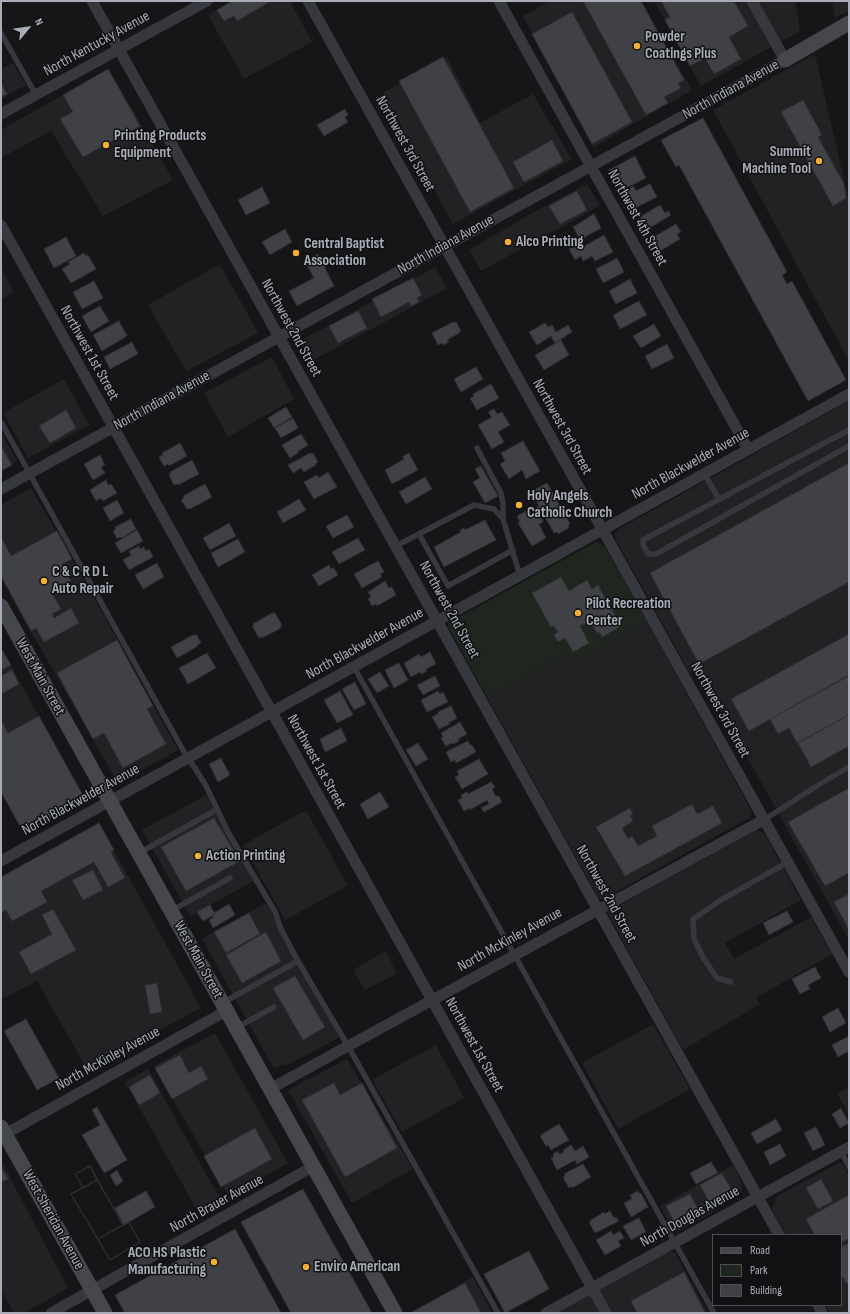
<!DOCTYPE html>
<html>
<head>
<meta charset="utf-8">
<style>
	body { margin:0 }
	#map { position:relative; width:850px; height:1314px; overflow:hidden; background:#161618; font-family:"Sofia Sans Condensed",sans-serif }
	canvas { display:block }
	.frame { position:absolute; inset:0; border:2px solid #a8adb8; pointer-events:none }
	.legend { position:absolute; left:712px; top:1234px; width:130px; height:72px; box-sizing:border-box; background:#111113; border:1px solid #4d4f55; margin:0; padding:5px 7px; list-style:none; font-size:12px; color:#a8adb8 }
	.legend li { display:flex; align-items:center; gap:8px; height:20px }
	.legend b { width:20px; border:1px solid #4d4f55 }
	.north { position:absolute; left:8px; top:8px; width:40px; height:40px; -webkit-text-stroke:3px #111113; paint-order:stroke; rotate:61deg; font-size:11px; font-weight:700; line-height:16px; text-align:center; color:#a8adb8 }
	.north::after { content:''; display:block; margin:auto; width:14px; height:18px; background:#a8adb8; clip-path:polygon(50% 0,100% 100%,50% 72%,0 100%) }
</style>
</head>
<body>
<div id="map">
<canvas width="850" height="1314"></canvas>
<div class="frame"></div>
<ul class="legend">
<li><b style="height:5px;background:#45474d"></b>Road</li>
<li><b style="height:11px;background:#1e261f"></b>Park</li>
<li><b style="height:11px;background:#404145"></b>Building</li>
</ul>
<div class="north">N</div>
</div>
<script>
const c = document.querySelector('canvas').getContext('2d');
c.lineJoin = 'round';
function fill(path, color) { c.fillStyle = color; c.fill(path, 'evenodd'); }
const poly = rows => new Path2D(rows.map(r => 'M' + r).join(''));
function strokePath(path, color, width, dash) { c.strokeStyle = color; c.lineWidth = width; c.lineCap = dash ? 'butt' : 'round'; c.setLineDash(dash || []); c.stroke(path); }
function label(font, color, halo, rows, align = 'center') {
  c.font = font + ' "Sofia Sans Condensed",sans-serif'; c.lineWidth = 3; c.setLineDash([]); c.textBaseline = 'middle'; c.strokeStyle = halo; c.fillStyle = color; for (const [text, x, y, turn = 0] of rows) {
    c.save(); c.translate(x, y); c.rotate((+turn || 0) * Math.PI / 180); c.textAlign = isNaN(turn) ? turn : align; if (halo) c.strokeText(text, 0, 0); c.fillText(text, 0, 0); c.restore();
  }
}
fill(poly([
	[233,1,290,1,312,42,244,79,208,15],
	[550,1,641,1,692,90,594,147,523,16],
	[654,1,795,1,800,31,701,86],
	[832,1,849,1,849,11,835,18],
	[815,54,849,201,849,361,713,110],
	[447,57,480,123,533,94,572,159,453,224,381,94],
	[13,63,26,85,1,99,1,69],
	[109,69,173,180,103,216,51,131,1,158,1,130],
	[587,184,600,206,481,271,469,250,534,212],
	[220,264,258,333,186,371,148,305],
	[435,267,447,288,312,361,300,341],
	[1,268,14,292,1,300],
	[272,357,294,399,228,437,204,393],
	[64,379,89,425,28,458,3,413],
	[849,401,849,940,698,669,690,673,615,538,615,534,619,529],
	[1,432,17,461,1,470],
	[31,488,101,610,178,750,118,783,18,609,1,576,1,505],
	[647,621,752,812,749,818,603,899,601,899,598,897,487,697,568,653,573,662],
	[1,648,85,800,24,834,1,792],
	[206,795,254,881,190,916,142,830],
	[306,810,348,886,285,920,243,845],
	[99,823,201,1008,87,1069,37,981,1,999,1,877],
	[756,830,764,833,801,900,725,943,734,959,811,917,832,954,756,998,760,1004,683,1050,607,912],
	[266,903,340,1037,286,1066,284,1064,274,1069,202,939],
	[386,951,397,974,365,990,353,970],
	[653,1024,690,1089,618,1129,582,1063],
	[215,1033,288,1163,229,1197,154,1066],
	[436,1045,464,1098,402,1132,372,1080],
	[347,1059,413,1169,352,1203,288,1090],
	[148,1069,221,1201,199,1214,125,1082],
	[849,1087,849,1115,837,1094],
	[1,1160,68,1288,24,1313,14,1313,1,1290],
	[838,1163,842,1163,849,1175,849,1311,846,1313,830,1313,825,1305,841,1305,841,1235,786,1235,773,1211,773,1206,777,1196],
	[733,1165,742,1183,742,1191,738,1195,713,1210,712,1213,677,1232,673,1230,660,1206],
	[670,1251,675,1253,708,1313,558,1313],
	[473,1277,492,1313,413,1313,412,1312]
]), '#222225');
fill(poly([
	[596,542,603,545,606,549,647,621,573,662,568,653,487,697,448,626,448,623]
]), '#1e261f');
const building = poly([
	[232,1,271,1,237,21,234,16,224,21,217,10,232,1],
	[583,1,641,1,684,80,678,83,681,88,664,97,668,103,646,115,583,1],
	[661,1,734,1,748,26,729,37,741,59,714,74,705,58,690,66,665,20,670,17,661,1],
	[572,12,632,122,592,144,532,34,572,12],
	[443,57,514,188,470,212,399,81,443,57],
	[108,69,140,126,83,157,60,119,73,112,63,95,108,69],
	[1,83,7,94,1,97,1,83],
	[803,100,822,135,818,137,844,184,846,198,833,206,781,112,803,100],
	[345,109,348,115,345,117,348,122,324,136,317,125,345,109],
	[703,118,787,272,782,275,787,284,792,281,846,380,808,401,679,165,676,167,661,140,703,118],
	[552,140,563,161,524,182,513,162,552,140],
	[635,156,646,178,620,191,609,170,635,156],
	[650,184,657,197,635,208,626,191,633,186,636,191,650,184],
	[262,187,270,203,246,215,238,200,262,187],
	[577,191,587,210,560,224,549,206,577,191],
	[660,205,665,213,668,211,671,215,648,229,640,217,660,205],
	[594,214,601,228,580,240,573,227,594,214],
	[676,224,681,232,677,234,680,239,660,251,652,238,676,224],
	[285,229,292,242,270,255,262,242,285,229],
	[604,235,613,252,595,261,592,256,583,261,581,256,575,260,569,249,579,244,581,248,604,235],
	[66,237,76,256,54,268,44,249,66,237],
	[84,253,86,256,88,255,96,269,71,283,62,269,70,264,68,262,84,253],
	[318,254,334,286,297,306,289,291,314,278,305,261,318,254],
	[617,258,624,272,603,283,596,269,617,258],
	[413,278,422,295,417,298,419,302,411,306,409,302,381,317,372,299,413,278],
	[630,279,637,293,616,304,609,291,630,279],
	[94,281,103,298,82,309,73,292,94,281],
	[639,301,647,315,620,329,613,315,639,301],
	[100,306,109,321,91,332,82,316,100,306],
	[358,311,367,328,338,343,329,326,358,311],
	[119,321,127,336,102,351,93,335,119,321],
	[453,322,454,323,456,322,461,331,459,332,459,333,447,340,449,342,443,345,442,343,438,345,432,333,453,322],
	[545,323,548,327,552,325,556,332,568,325,572,332,555,343,551,336,537,345,529,332,545,323],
	[654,324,661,336,641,348,633,336,654,324],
	[561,340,569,355,544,370,535,355,561,340],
	[132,342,138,354,110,369,104,357,132,342],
	[667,344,674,358,652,369,645,356,667,344],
	[476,367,483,379,461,392,454,379,476,367],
	[491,384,499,398,477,410,470,398,474,396,473,394,491,384],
	[286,407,292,417,274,428,268,418,286,407],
	[494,409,497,414,502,412,510,425,498,432,504,442,492,449,478,425,492,417,488,412,494,409],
	[66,410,76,428,50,443,39,426,66,410],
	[293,418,298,428,281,438,275,428,293,418],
	[301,434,308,445,297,452,298,453,290,458,282,445,301,434],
	[523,441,540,471,526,479,522,470,509,479,500,464,505,461,501,453,523,441],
	[180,443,187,456,169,466,168,464,164,466,159,457,163,455,162,453,180,443],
	[1,446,12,465,1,471,1,446],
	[310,453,311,454,313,453,318,462,315,464,316,465,304,472,301,468,293,473,288,465,310,453],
	[409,453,418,470,392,484,385,470,404,459,403,456,409,453],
	[100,455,105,465,101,467,105,473,93,480,84,464,100,455],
	[192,460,199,474,178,485,177,484,174,485,169,475,171,474,170,472,192,460],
	[849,463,849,582,699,664,650,573,849,463],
	[481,466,498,496,485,503,473,482,480,478,475,469,481,466],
	[328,472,337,487,314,499,304,482,317,475,319,478,328,472],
	[425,477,432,489,406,504,399,492,425,477],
	[106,480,108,485,111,484,117,493,103,501,101,498,96,501,90,490,106,480],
	[547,483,570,524,568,526,569,528,558,534,557,532,554,533,541,510,539,511,537,507,539,506,536,500,534,501,529,493,547,483],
	[205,484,212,497,190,509,190,508,187,509,181,500,184,498,183,496,205,484],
	[299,499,306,510,283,523,277,512,299,499],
	[117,500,124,513,110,521,103,508,117,500],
	[528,510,531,515,533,514,535,518,540,516,543,522,539,524,546,538,532,546,518,523,520,522,517,516,528,510],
	[347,515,354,527,333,538,326,526,347,515],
	[131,519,136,529,122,538,121,537,117,539,113,531,116,529,115,527,131,519],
	[485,520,496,540,444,567,434,547,461,532,460,530,464,528,465,530,485,520],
	[229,523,236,536,210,550,203,538,229,523],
	[137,530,143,541,121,553,115,543,137,530],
	[57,531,72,559,62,564,71,581,51,592,61,609,52,614,54,618,71,608,79,623,44,642,36,628,31,631,1,576,1,537,11,556,57,531],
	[358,538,365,550,339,564,332,552,358,538],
	[238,539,245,552,218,567,211,553,238,539],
	[139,546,140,549,144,547,146,551,149,549,153,557,129,570,123,560,131,555,129,551,139,546],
	[378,561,384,572,380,574,382,577,362,588,354,574,378,561],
	[157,563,164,577,143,589,135,575,157,563],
	[329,565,331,569,334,568,338,575,319,586,312,575,329,565],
	[561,577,569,591,587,580,592,589,598,585,621,626,602,637,599,632,597,633,590,621,580,626,589,643,573,652,565,638,558,642,554,635,558,632,554,626,551,627,532,593,561,577],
	[385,581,389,588,392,587,396,595,377,606,376,604,372,606,368,599,371,597,368,592,385,581],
	[272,613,275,613,282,625,280,626,281,628,262,638,261,637,259,638,252,626,254,626,253,624,272,613],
	[196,634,201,643,197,645,198,646,177,658,171,647,193,635,194,636,196,634],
	[849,634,849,675,749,731,731,699,849,634],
	[117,640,153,706,147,709,166,744,123,768,104,733,93,739,57,673,117,640],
	[1,648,11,665,1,670,1,648],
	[430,652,436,664,426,669,427,671,421,674,420,672,411,677,404,663,419,654,421,657,430,652],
	[207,653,216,668,188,684,179,668,207,653],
	[399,663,408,680,394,688,385,670,399,663],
	[12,670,19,684,1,694,1,676,12,670],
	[380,672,389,686,377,693,368,679,380,672],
	[435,676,440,686,423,695,417,685,435,676],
	[849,676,849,715,797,743,789,728,778,734,770,719,849,676],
	[355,682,366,704,354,710,342,689,355,682],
	[340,691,353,715,337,723,324,700,340,691],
	[438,691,440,694,443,692,448,702,427,712,421,700,438,691],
	[451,706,457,718,448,723,450,724,439,729,432,717,439,713,438,712,451,706],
	[849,715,849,746,811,767,798,743,849,715],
	[39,716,85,799,24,833,1,792,1,720,8,733,39,716],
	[460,722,467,734,458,739,459,741,453,744,452,743,446,746,441,738,443,737,441,733,460,722],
	[341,728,347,741,325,752,320,739,341,728],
	[468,741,470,745,472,745,476,752,456,763,455,760,451,762,446,752,468,741],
	[418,743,428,759,416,766,406,750,418,743],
	[221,758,230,775,218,782,209,764,221,758],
	[479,759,488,774,462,789,455,777,459,775,457,771,479,759],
	[491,782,495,787,492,789,496,797,498,795,502,802,484,812,481,808,489,804,487,800,470,810,470,808,464,811,458,800,462,798,461,795,467,792,468,794,491,782],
	[849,788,849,873,825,886,788,822,849,788],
	[380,792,389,807,368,819,360,804,380,792],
	[692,804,697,814,713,806,722,823,625,876,596,827,630,808,633,814,630,816,633,821,622,828,628,839,632,836,638,846,657,836,652,826,692,804],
	[214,818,240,861,186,891,161,847,214,818],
	[99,823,114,850,111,852,125,878,108,887,94,862,41,891,47,902,12,921,6,910,1,913,1,877,99,823],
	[93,870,103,890,83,900,72,880,93,870],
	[849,894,849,928,848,928,834,902,849,894],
	[229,904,235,915,213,928,209,920,213,918,212,916,215,914,214,913,229,904],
	[210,905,215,914,203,921,197,912,210,905],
	[53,909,76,950,31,974,19,952,52,934,42,915,53,909],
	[787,911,793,922,769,935,763,923,787,911],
	[249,913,260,934,226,953,214,932,249,913],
	[266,932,281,961,242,983,226,955,266,932],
	[815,967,821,978,808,985,810,989,800,994,792,979,815,967],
	[295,976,325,1027,303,1040,273,988,295,976],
	[157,983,162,1012,150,1014,145,985,157,983],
	[838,1008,846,1023,830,1032,822,1017,838,1008],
	[26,1019,59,1078,37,1090,4,1031,26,1019],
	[849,1036,849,1051,838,1057,832,1045,849,1036],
	[180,1055,189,1073,201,1066,208,1079,172,1099,155,1068,180,1055],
	[150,1075,160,1093,139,1105,129,1087,150,1075],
	[334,1083,340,1095,362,1083,397,1148,345,1177,302,1100,334,1083],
	[97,1107,127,1160,104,1173,82,1135,100,1125,92,1110,97,1107],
	[841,1108,849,1123,840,1128,832,1114,841,1108],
	[776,1119,782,1130,757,1144,751,1133,776,1119],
	[559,1124,569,1140,551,1150,548,1145,546,1146,540,1136,542,1135,542,1134,559,1124],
	[816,1127,825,1145,813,1151,804,1133,816,1127],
	[255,1128,272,1159,221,1187,204,1156,255,1128],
	[780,1144,786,1156,770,1165,764,1152,780,1144],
	[571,1145,575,1151,583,1146,589,1157,577,1164,575,1160,557,1170,551,1158,554,1157,553,1154,558,1151,559,1154,564,1152,563,1150,571,1145],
	[711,1162,718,1173,696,1184,690,1173,711,1162],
	[583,1164,591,1177,572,1188,571,1186,569,1188,563,1177,565,1176,564,1174,583,1164],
	[90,1166,97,1180,83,1188,75,1174,90,1166],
	[90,1166,123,1225,129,1222,140,1242,110,1260,71,1194,83,1188,75,1174,90,1166],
	[1,1167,8,1179,1,1182,1,1167],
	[117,1170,123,1181,116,1186,110,1175,117,1170],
	[722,1173,733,1193,711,1205,700,1185,722,1173],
	[821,1179,833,1201,818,1209,806,1188,821,1179],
	[97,1180,123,1225,98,1239,71,1194,97,1180],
	[303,1189,372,1313,291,1313,241,1222,303,1189],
	[146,1191,155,1207,124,1225,115,1208,146,1191],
	[638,1191,639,1194,641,1193,648,1207,631,1217,624,1203,632,1199,630,1195,638,1191],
	[690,1194,699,1211,675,1224,666,1206,690,1194],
	[849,1195,849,1238,841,1243,841,1235,815,1235,806,1219,849,1195],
	[610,1211,614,1218,616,1217,619,1221,595,1233,589,1222,591,1221,591,1220,604,1212,605,1214,610,1211],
	[639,1218,646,1232,631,1240,623,1226,639,1218],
	[129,1222,140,1242,110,1260,98,1239,129,1222],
	[235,1229,281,1313,125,1313,115,1295,235,1229],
	[611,1231,613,1235,620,1231,624,1238,618,1241,621,1246,605,1255,596,1240,611,1231],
	[849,1243,849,1284,846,1283,841,1274,841,1247,849,1243],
	[529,1251,549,1289,505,1313,484,1274,529,1251],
	[684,1272,705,1313,637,1313,631,1301,684,1272],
	[465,1283,481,1313,413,1313,412,1312,465,1283]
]);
fill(building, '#404145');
strokePath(building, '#303034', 1);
strokePath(poly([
	[1,33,36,95],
	[1,422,188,759,195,768,206,786,228,832,275,912,281,929,298,961,348,1046,498,1313],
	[849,430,643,540,643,545,648,554,656,554,849,446],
	[477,448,501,493,503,504,503,519],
	[705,475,719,499],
	[419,534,448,586,513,550],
	[396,546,474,505,494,509,503,519,520,576],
	[354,667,714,1313],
	[765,819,820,784,849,767],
	[139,853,216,810],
	[171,911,230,878],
	[731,982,717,978,704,959,694,939,693,919,721,900,788,862],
	[224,1002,298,961],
	[236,1028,274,1007],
	[841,1152,849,1167]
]), '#37383d', 5.5);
strokePath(poly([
	[92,1,779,1235],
	[308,1,849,972],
	[499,1,748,449],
	[1,114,207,1],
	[1,225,606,1313],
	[1,489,785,60,752,1],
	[1,861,849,394],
	[270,1089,348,1046,765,819],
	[5,1134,226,1011],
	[818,1305,822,1313],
	[51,1313,314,1166],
	[546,1313,849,1147]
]), '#37383d', 11);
strokePath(poly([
	[785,60,849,23],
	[1,606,395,1313],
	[1,1127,105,1313]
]), '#45474d', 15);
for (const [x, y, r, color] of [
	[637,46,4,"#f2b134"],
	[106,145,4,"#f2b134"],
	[819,161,4,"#f2b134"],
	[508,242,4,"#f2b134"],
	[296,253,4,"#f2b134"],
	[519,505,4,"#f2b134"],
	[44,581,4,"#f2b134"],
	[578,613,4,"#f2b134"],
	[198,856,4,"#f2b134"],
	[214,1262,4,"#f2b134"],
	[306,1267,4,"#f2b134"]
]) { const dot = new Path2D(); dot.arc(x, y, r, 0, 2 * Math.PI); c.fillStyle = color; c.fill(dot); strokePath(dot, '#111113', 1.5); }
label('bold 15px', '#a8adb8', '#111113', [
	["Powder",645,37],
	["Coatings Plus",645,54],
	["Printing Products",114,136],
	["Equipment",114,153],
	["Summit",811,152,"right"],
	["Machine Tool",811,169,"right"],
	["Alco Printing",516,242],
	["Central Baptist",304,244],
	["Association",304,261],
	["Holy Angels",527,496],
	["Catholic Church",527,513],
	["C & C R D L",52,572],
	["Auto Repair",52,589],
	["Pilot Recreation",586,604],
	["Center",586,621],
	["Action Printing",206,856],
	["ACO HS Plastic",206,1253,"right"],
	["Manufacturing",206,1270,"right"],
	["Enviro American",314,1267]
], 'left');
label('15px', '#a8adb8', '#111113', [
	["North Kentucky Avenue",97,44,-29],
	["North Indiana Avenue",731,90,-29],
	["Northwest 3rd Street",405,144,61],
	["Northwest 4th Street",637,218,61],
	["North Indiana Avenue",446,245,-29],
	["Northwest 2nd Street",291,328,61],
	["Northwest 1st Street",89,353,61],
	["North Indiana Avenue",162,401,-29],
	["Northwest 3rd Street",562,427,61],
	["North Blackwelder Avenue",691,464,-29],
	["Northwest 2nd Street",449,610,61],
	["North Blackwelder Avenue",365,644,-29],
	["West Main Street",40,677,61],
	["Northwest 3rd Street",720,710,61],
	["Northwest 1st Street",316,762,61],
	["North Blackwelder Avenue",81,800,-29],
	["Northwest 2nd Street",606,894,61],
	["North McKinley Avenue",510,940,-29],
	["West Main Street",198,960,61],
	["Northwest 1st Street",474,1045,61],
	["North McKinley Avenue",108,1059,-29],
	["North Brauer Avenue",217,1204,-29],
	["North Douglas Avenue",690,1217,-29],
	["West Sheridan Avenue",53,1220,61]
]);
</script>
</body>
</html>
